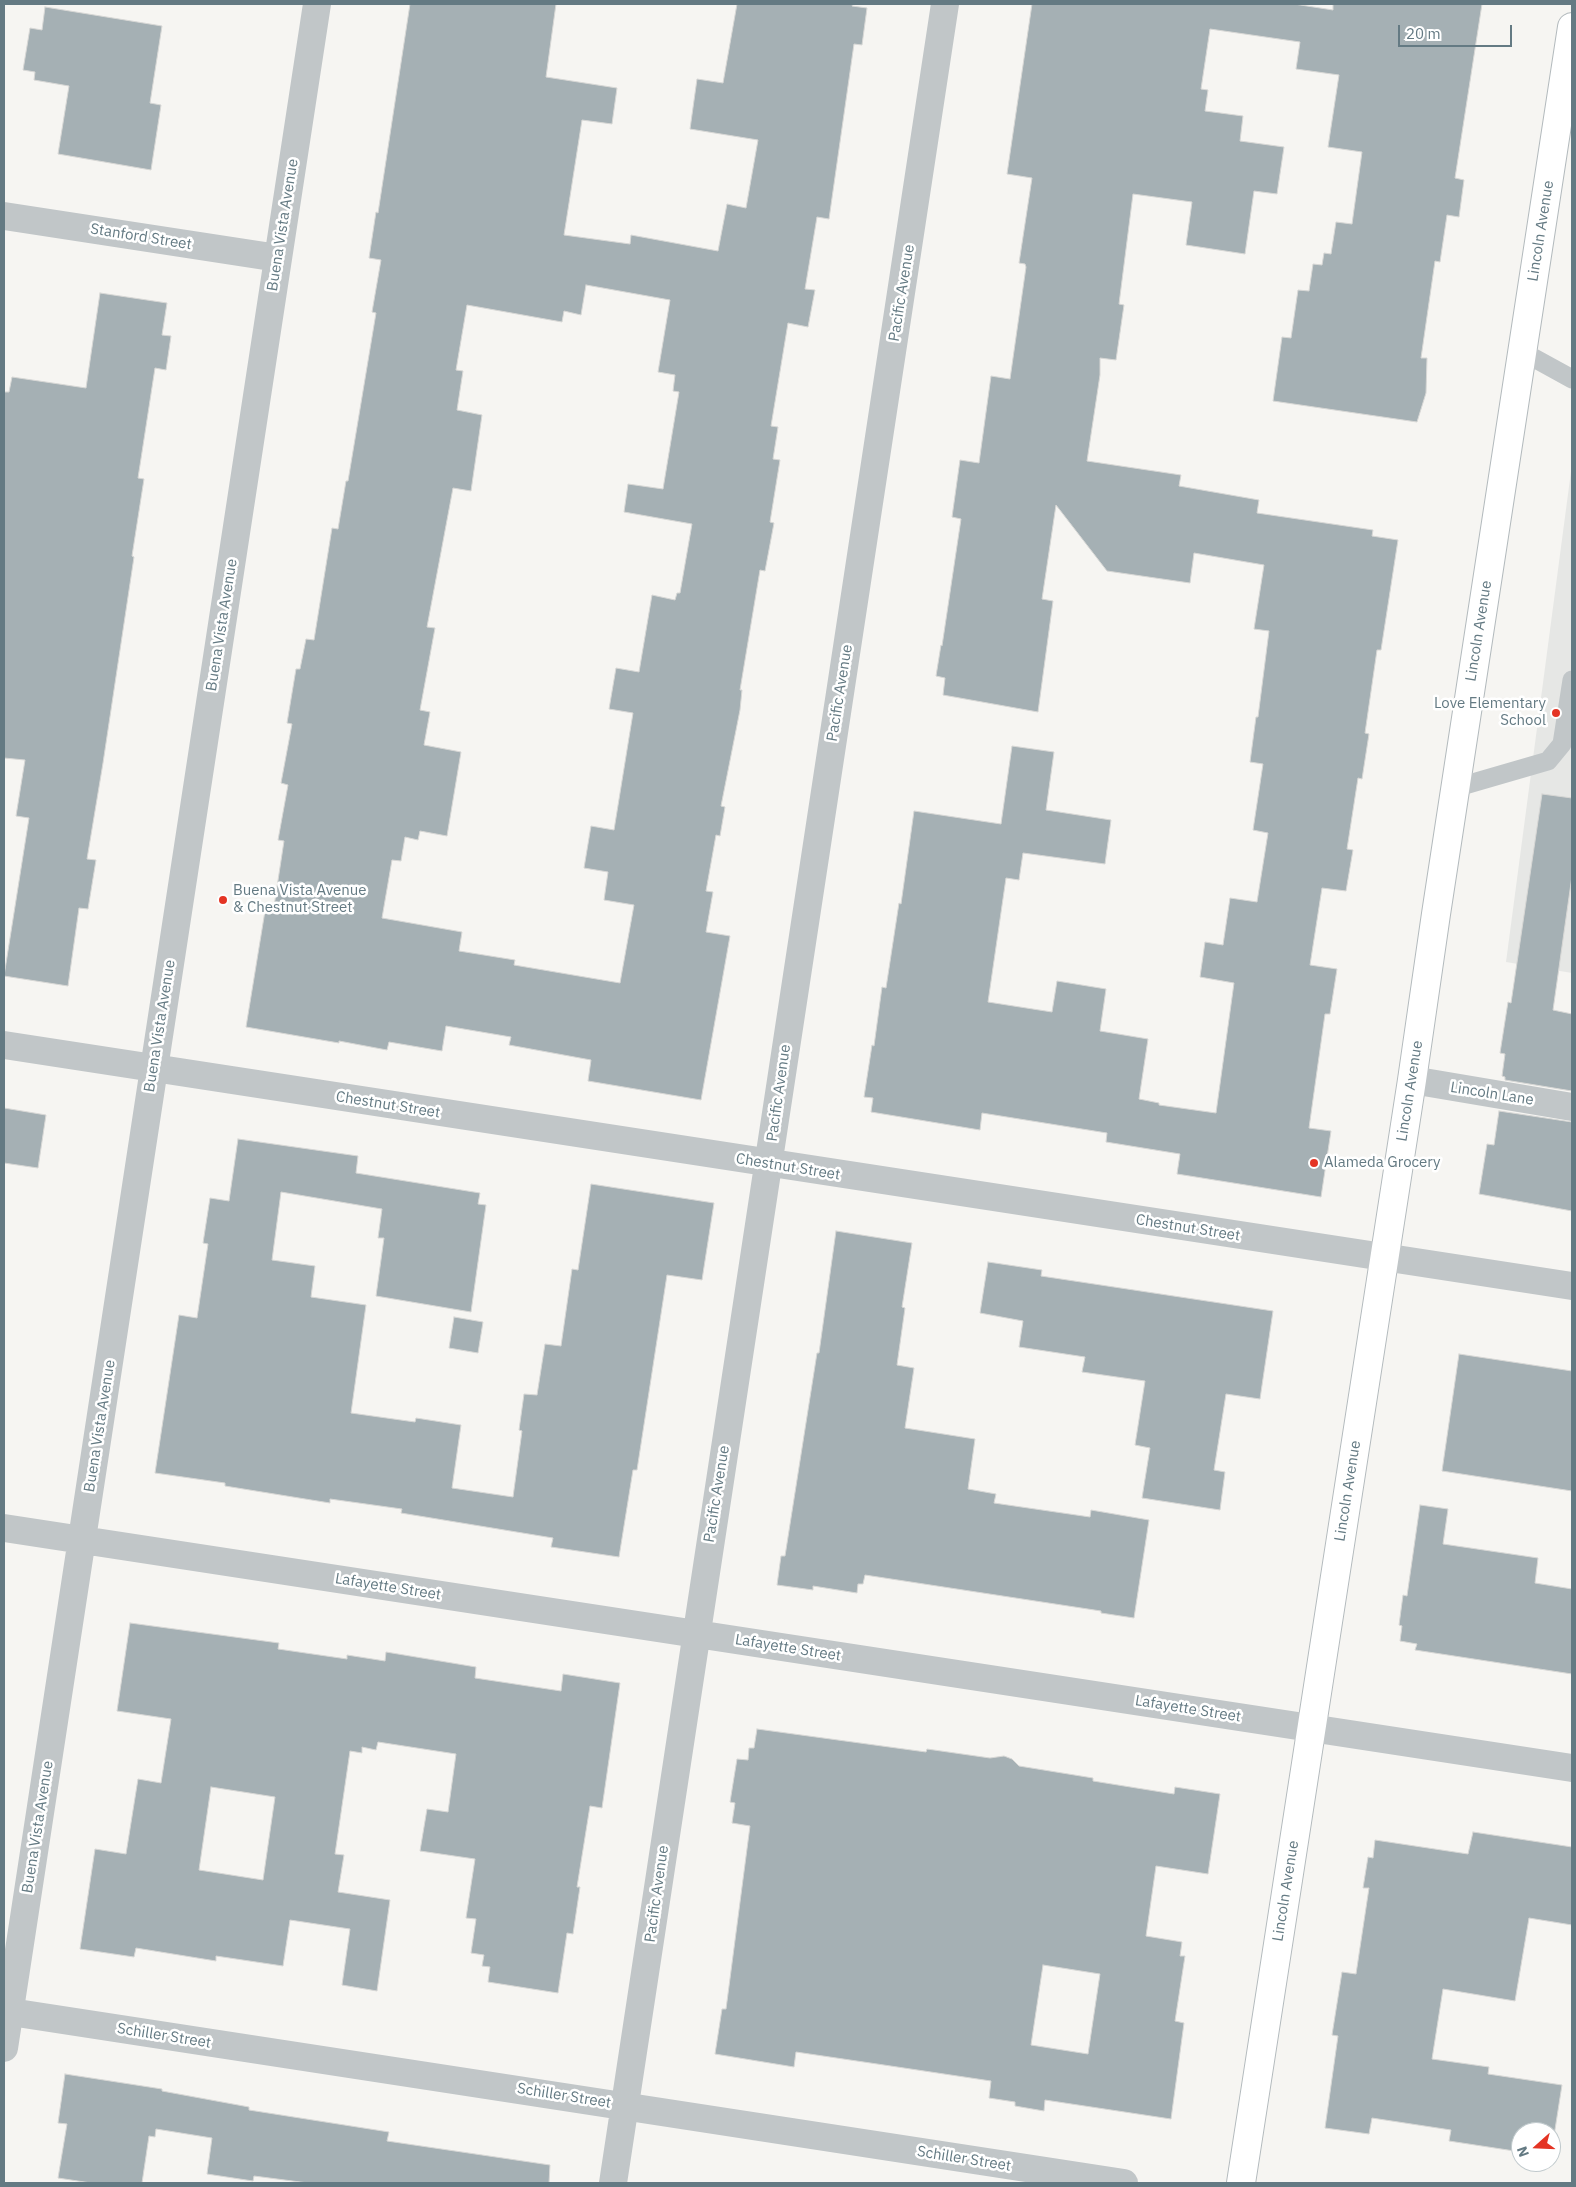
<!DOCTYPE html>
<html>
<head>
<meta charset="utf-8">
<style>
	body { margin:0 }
	#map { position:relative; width:1576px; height:2187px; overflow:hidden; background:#f6f5f2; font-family:"IBM Plex Sans",sans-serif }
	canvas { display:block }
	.frame { position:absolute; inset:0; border:5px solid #647a83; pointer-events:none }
	.north { position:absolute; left:1511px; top:2122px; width:50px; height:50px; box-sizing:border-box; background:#fff; border:1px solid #c1cacd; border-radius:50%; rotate:250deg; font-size:14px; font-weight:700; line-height:20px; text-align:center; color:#647a83 }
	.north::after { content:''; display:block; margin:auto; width:18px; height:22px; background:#e43424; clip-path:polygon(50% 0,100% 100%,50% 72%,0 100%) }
	.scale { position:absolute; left:1398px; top:25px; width:114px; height:22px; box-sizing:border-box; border:2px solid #647a83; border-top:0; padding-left:6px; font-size:15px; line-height:18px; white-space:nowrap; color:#647a83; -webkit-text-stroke:4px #fff; paint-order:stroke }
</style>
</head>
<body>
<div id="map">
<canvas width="1576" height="2187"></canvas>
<div class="frame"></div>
<div class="north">N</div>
<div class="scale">20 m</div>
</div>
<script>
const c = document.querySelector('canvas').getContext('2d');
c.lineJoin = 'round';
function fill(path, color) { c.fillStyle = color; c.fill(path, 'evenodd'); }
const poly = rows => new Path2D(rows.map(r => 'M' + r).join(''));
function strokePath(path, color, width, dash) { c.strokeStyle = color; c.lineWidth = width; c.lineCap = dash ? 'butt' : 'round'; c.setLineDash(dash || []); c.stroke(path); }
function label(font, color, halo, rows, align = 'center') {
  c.font = font + ' "IBM Plex Sans",sans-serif'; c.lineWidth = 5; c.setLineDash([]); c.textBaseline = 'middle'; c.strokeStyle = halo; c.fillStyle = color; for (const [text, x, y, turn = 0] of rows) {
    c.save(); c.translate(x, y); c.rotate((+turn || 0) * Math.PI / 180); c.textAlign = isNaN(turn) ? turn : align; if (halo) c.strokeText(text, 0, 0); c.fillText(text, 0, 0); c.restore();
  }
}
fill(poly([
	[1572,464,1572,973,1506,962]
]), '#e6e7e5');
const building = poly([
	[410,4,556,4,546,77,617,88,612,124,582,120,564,235,630,244,631,235,718,251,727,204,746,208,758,140,690,129,697,79,723,83,737,4,853,4,852,6,867,8,862,45,854,44,829,219,817,217,805,289,815,290,808,327,788,323,771,426,778,427,773,459,780,460,770,522,774,523,765,571,760,570,740,690,742,690,740,710,721,806,725,807,720,836,716,835,706,891,713,892,706,932,730,936,701,1100,588,1081,591,1060,509,1045,511,1037,446,1026,442,1051,389,1042,387,1050,339,1041,339,1043,246,1027,265,911,273,913,284,841,278,840,288,785,281,783,292,724,287,723,296,669,300,669,306,639,314,640,332,528,338,529,346,481,348,481,376,313,372,312,381,260,369,258,376,212,378,213,410,4],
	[586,285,670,300,658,372,675,375,673,391,679,392,663,489,628,484,624,512,692,524,680,593,677,593,675,600,652,595,639,672,616,668,609,709,633,713,614,830,591,826,584,868,608,872,604,900,634,905,620,983,514,965,515,960,459,951,462,932,382,918,392,860,401,861,405,837,418,840,420,831,447,836,461,752,424,745,430,712,420,710,435,628,427,627,453,488,471,491,482,415,457,410,463,371,456,370,467,305,562,322,564,311,581,315,586,285],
	[1032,4,1294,4,1333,10,1333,4,1482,4,1455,178,1464,180,1459,217,1447,215,1440,262,1435,261,1421,358,1427,358,1426,393,1417,422,1273,401,1282,337,1291,338,1298,290,1309,291,1313,264,1322,265,1324,253,1331,254,1336,222,1352,224,1362,152,1328,147,1339,75,1296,69,1300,42,1210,29,1201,89,1208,90,1205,111,1243,116,1240,141,1284,147,1277,194,1254,191,1245,254,1186,245,1192,202,1133,194,1119,304,1124,305,1116,360,1100,358,1100,375,1087,461,1181,475,1179,486,1259,500,1257,513,1373,530,1372,536,1398,540,1381,650,1377,650,1365,733,1369,734,1362,779,1358,778,1347,849,1353,850,1346,891,1322,888,1310,965,1337,969,1330,1014,1325,1014,1309,1128,1331,1131,1321,1197,1177,1174,1180,1154,1106,1142,1107,1133,982,1113,980,1130,871,1112,873,1098,864,1097,872,1045,874,1046,882,987,886,988,899,903,901,904,914,811,1001,824,1012,746,1054,752,1046,810,1111,820,1105,864,1023,853,1019,880,1006,878,988,1002,1052,1012,1057,981,1106,989,1100,1031,1148,1039,1139,1099,1159,1103,1159,1105,1216,1113,1234,983,1200,977,1205,942,1223,945,1230,898,1257,902,1268,833,1253,830,1263,764,1250,762,1256,717,1258,717,1269,631,1254,629,1264,565,1194,553,1190,583,1107,571,1056,505,1042,599,1053,601,1038,712,943,695,945,678,936,676,941,645,942,646,961,519,952,517,960,460,979,463,991,376,1010,379,1026,267,1025,264,1019,263,1032,178,1007,174,1032,4],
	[45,7,162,26,150,103,161,105,151,170,58,154,69,86,34,80,35,72,23,70,30,28,42,30,45,7],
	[100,293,167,303,162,335,171,336,166,370,155,368,138,478,144,479,132,556,134,557,103,763,87,859,96,860,88,909,79,908,68,986,4,976,29,818,16,816,25,760,4,758,4,392,9,392,12,377,86,388,100,293],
	[1542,794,1572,798,1572,876,1553,1010,1572,1014,1572,1091,1505,1080,1505,1077,1502,1076,1505,1054,1500,1053,1508,1002,1511,1003,1542,794],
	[4,1108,46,1115,38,1168,4,1163,4,1108],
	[1499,1111,1572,1122,1572,1211,1479,1194,1487,1144,1494,1145,1499,1111],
	[238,1139,358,1156,356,1173,480,1193,478,1204,486,1205,471,1312,376,1296,384,1238,378,1238,382,1209,281,1192,272,1260,315,1266,311,1297,366,1305,351,1413,415,1422,416,1418,461,1425,452,1488,513,1497,522,1431,519,1430,524,1394,537,1395,545,1344,561,1346,572,1269,578,1270,591,1184,714,1203,702,1280,667,1275,637,1470,633,1470,619,1557,551,1547,553,1538,401,1513,402,1509,330,1499,330,1503,225,1486,225,1483,155,1473,179,1315,197,1318,208,1244,203,1243,210,1198,229,1201,238,1139],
	[836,1231,912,1243,902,1307,905,1308,897,1365,914,1368,905,1428,975,1439,968,1489,996,1494,994,1503,1090,1517,1091,1510,1149,1520,1134,1618,1101,1613,1101,1611,865,1575,863,1584,858,1584,857,1593,813,1586,813,1590,777,1585,781,1556,785,1556,817,1353,819,1353,836,1231],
	[988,1262,1042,1270,1041,1276,1273,1311,1260,1399,1226,1394,1214,1470,1225,1472,1220,1510,1142,1498,1150,1448,1135,1445,1145,1381,1082,1372,1085,1357,1019,1347,1023,1321,980,1313,988,1262],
	[454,1317,483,1322,478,1353,449,1348,454,1317],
	[1459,1354,1572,1371,1572,1491,1442,1471,1459,1354],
	[1420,1505,1448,1509,1443,1544,1538,1558,1535,1583,1572,1589,1572,1674,1415,1650,1417,1644,1400,1641,1402,1626,1399,1625,1403,1595,1407,1596,1420,1505],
	[130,1623,279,1643,278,1649,347,1659,347,1655,385,1661,386,1652,476,1667,475,1678,561,1691,563,1674,620,1683,602,1808,590,1806,577,1887,580,1887,573,1934,567,1933,558,1993,488,1982,490,1967,482,1966,484,1955,471,1953,476,1919,466,1918,475,1859,420,1851,427,1809,448,1812,456,1754,378,1742,376,1750,362,1747,362,1753,350,1751,335,1854,344,1855,338,1892,390,1900,377,1991,342,1985,350,1929,290,1920,283,1966,216,1956,216,1961,136,1948,134,1957,80,1949,95,1849,126,1854,138,1779,161,1783,171,1719,117,1711,130,1623],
	[211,1787,275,1797,263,1880,199,1870,211,1787],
	[757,1729,926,1752,927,1749,990,1758,1004,1756,1012,1759,1019,1766,1093,1778,1093,1781,1174,1794,1175,1787,1220,1794,1208,1874,1156,1866,1146,1936,1182,1942,1180,1956,1185,1956,1175,2021,1184,2023,1171,2119,1045,2100,1044,2111,1015,2106,1015,2102,989,2098,991,2081,884,2065,796,2052,794,2067,715,2054,722,2009,726,2009,750,1826,732,1823,735,1803,730,1802,737,1759,748,1760,749,1748,754,1748,757,1729],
	[1043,1965,1100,1974,1088,2054,1031,2045,1043,1965],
	[1473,1832,1572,1847,1572,1925,1529,1918,1515,2001,1443,1989,1432,2059,1489,2067,1488,2074,1562,2085,1551,2155,1551,2132,1521,2132,1521,2152,1449,2141,1451,2130,1372,2118,1369,2134,1325,2128,1338,2036,1332,2035,1342,1972,1356,1974,1369,1888,1363,1888,1368,1857,1373,1858,1375,1840,1468,1854,1473,1832],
	[65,2074,162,2089,162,2091,249,2107,249,2110,389,2132,387,2141,550,2165,549,2183,308,2183,254,2176,253,2181,207,2174,212,2138,156,2129,155,2137,149,2136,142,2183,91,2183,58,2178,67,2124,58,2123,65,2074]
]);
fill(building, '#a5b0b4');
strokePath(building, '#d7d7d5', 1);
const secondary = poly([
	[1241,2183,1412,1080,1436,914,1572,27]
]);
strokePath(secondary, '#b3babd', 30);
strokePath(poly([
	[1523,352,1572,379],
	[1455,788,1548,761,1562,744,1572,680]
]), '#c1c6c8', 19);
strokePath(poly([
	[4,216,278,258],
	[4,1045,1572,1286],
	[1412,1080,1572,1107],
	[4,1528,1572,1768],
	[4,2011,1124,2183],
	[4,2048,317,4],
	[613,2183,945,4]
]), '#c1c6c8', 28);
strokePath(secondary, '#fff', 28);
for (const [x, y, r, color] of [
	[1556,713,5,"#e43424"],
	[223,900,5,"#e43424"],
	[1314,1163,5,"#e43424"]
]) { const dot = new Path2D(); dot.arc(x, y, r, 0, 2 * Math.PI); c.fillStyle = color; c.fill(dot); strokePath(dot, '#fff', 2); }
label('15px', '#647a83', '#fff', [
	["Buena Vista Avenue",283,225,-81],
	["Lincoln Avenue",1541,231,-81],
	["Stanford Street",141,237,9],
	["Pacific Avenue",902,293,-81],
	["Buena Vista Avenue",222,625,-81],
	["Lincoln Avenue",1479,631,-81],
	["Pacific Avenue",840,693,-81],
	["Buena Vista Avenue",160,1026,-81],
	["Lincoln Avenue",1410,1091,-81],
	["Pacific Avenue",779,1093,-82],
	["Lincoln Lane",1492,1094,9],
	["Chestnut Street",388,1105,9],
	["Chestnut Street",788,1167,9],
	["Chestnut Street",1188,1228,9],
	["Buena Vista Avenue",100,1426,-81],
	["Lincoln Avenue",1348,1491,-81],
	["Pacific Avenue",717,1494,-81],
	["Lafayette Street",388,1587,9],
	["Lafayette Street",788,1648,9],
	["Lafayette Street",1188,1709,9],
	["Buena Vista Avenue",38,1827,-81],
	["Lincoln Avenue",1286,1891,-81],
	["Pacific Avenue",657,1894,-82],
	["Schiller Street",164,2036,9],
	["Schiller Street",564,2096,9],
	["Schiller Street",964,2159,9]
]);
label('15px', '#647a83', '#fff', [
	["Love Elementary",1546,704,"right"],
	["School",1546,721,"right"],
	["Buena Vista Avenue",233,891],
	["& Chestnut Street",233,908],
	["Alameda Grocery",1324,1163]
], 'left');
</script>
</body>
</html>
